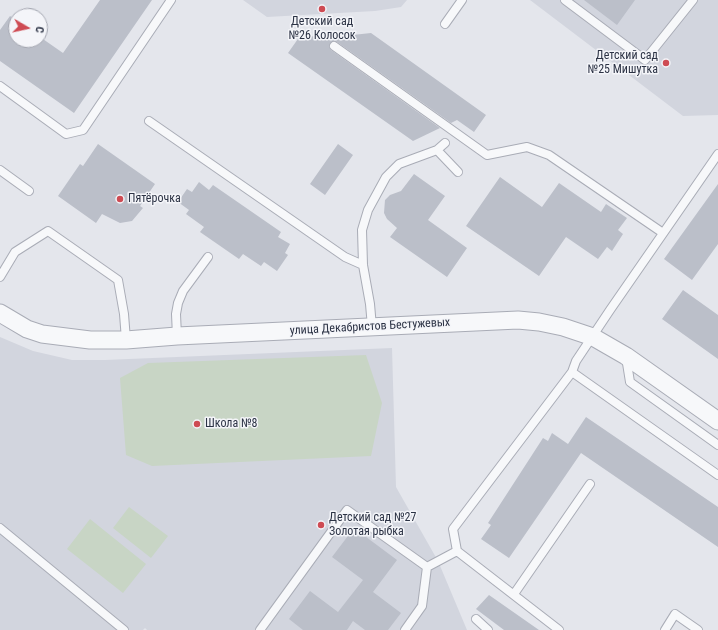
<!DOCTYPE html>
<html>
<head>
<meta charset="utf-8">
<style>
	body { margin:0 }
	#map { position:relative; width:718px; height:630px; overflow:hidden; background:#e4e6ec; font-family:"Roboto Condensed",sans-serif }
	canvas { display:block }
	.north { position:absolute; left:8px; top:8px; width:40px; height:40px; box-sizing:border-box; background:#f4f5f9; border:1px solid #a4a7b1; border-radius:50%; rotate:99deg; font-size:11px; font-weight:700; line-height:16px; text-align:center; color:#2b3244 }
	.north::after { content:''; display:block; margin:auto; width:14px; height:18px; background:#ce4b53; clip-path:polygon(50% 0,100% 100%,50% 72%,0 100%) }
</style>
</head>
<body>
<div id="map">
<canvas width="718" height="630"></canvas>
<div class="north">С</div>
</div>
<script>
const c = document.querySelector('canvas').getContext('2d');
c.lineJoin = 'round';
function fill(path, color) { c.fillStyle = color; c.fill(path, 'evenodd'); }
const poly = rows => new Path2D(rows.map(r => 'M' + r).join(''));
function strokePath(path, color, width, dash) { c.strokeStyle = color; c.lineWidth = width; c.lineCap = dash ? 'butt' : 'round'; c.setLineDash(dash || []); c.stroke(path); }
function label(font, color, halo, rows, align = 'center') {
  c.font = font + ' "Roboto Condensed",sans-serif'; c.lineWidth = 3; c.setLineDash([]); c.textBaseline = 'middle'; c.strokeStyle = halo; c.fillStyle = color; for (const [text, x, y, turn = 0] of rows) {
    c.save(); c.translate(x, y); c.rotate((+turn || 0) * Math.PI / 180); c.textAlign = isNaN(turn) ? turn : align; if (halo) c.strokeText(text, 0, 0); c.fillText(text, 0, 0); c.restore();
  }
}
fill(poly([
	[243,0,407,0,401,7,375,11,267,17],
	[530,0,718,0,718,115,683,116],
	[0,337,33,351,72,360,105,360,392,348,396,487,438,561,467,630,147,630,145,628,143,630,0,630]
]), '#d2d5de');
fill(poly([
	[366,355,382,403,371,456,152,466,126,455,120,378,148,363],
	[129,507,168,536,151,558,113,528],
	[90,519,146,564,123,593,67,549]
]), '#c8d5c5');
fill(poly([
	[100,0,152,0,74,113,0,61,0,30,10,16,16,20,16,40,40,40,40,37,63,53],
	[584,0,635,0,617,25],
	[371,33,486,115,474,132,457,120,451,123,337,42,330,43,329,46,331,50,440,128,413,141,288,53,300,36,334,37],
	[98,144,155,184,140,206,143,208,132,221,120,223,102,214,96,223,58,196,80,164,83,166],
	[338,144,353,155,325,195,310,184],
	[414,174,445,196,428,220,467,248,447,277,390,237,397,228,387,219,384,213,385,200,390,195,401,191],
	[500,177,542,207,559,183,601,212,606,204,627,218,618,230,623,234,612,251,607,247,598,259,566,237,539,276,466,226],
	[199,182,209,190,213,185,281,232,278,237,290,244,285,253,288,255,277,271,264,262,261,266,243,254,239,259,200,232,204,227,186,214,189,210,178,202,187,189,192,192],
	[718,184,718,244,692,280,664,259],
	[683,290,718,315,718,359,662,319],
	[586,417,718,507,718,547,581,453,509,558,481,539,491,525,488,523,543,438,548,441,552,433,568,444],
	[354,528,397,560,373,592,401,613,388,630,365,630,353,621,347,630,303,630,289,619,310,591,338,612,363,580,332,557],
	[489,595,539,630,504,630,476,609]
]), '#bbbfc9');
const service = poly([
	[565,0,645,60,693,0],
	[445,24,462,0],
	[334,46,487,155,527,147,549,155,663,233],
	[0,86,66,134,83,130,171,0],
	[149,121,345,257,363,265],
	[437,150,458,172],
	[0,170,29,191],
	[0,277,15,252,48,231,118,280,124,314,126,340],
	[372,327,370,304,363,265,362,230,368,210,386,177,399,164,437,150,445,143],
	[177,336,176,314,178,303,183,291,208,257],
	[626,357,630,382,718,445],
	[572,372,718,475],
	[0,528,124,630],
	[514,594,590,484],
	[476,619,488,630],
	[260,630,347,510,427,567],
	[405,630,422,606,427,567,457,551],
	[559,630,457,551,453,529,572,372,576,361,610,310,718,154],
	[665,630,675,614,698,630]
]);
const minor = poly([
	[0,313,27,329,42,334,90,340,126,340,177,336,518,320,539,322,563,327,593,337,626,356,718,421]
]);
strokePath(service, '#a9acb6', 10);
strokePath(minor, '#a9acb6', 19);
strokePath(service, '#f7f8fa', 8);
strokePath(minor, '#f7f8fa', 17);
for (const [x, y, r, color] of [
	[322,9,4,"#ce4b53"],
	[666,63,4,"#ce4b53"],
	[120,199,4,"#ce4b53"],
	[197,424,4,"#ce4b53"],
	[321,525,4,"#ce4b53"]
]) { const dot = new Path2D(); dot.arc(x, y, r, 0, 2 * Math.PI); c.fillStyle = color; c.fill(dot); strokePath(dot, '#f4f5f9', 1.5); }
label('12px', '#2b3244', '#f4f5f9', [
	["Детский сад",322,22,"center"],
	["№26 Колосок",322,36,"center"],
	["Детский сад",658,56,"right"],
	["№25 Мишутка",658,70,"right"],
	["Пятёрочка",128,199],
	["Школа №8",205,424],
	["Детский сад №27",329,518],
	["Золотая рыбка",329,532]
], 'left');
label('12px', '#2b3244', '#f4f5f9', [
	["улица Декабристов Бестужевых",370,327,-3]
]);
</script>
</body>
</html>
